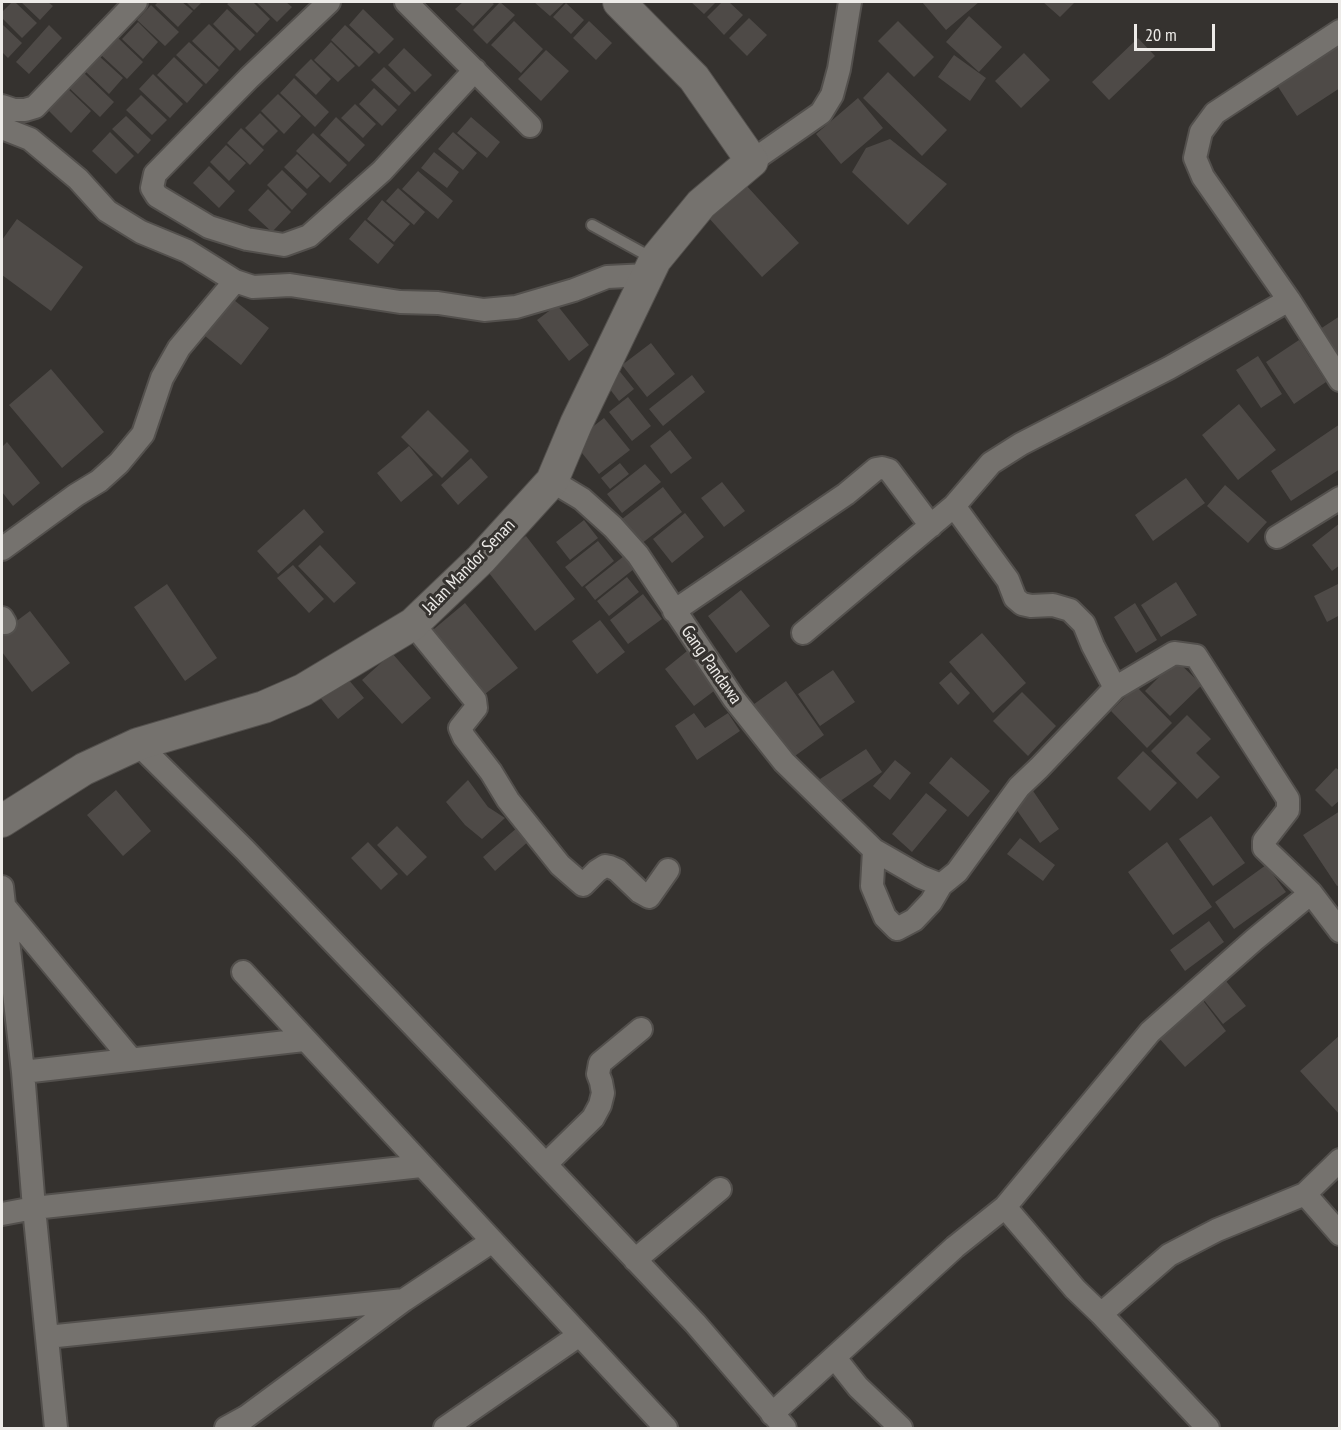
<!DOCTYPE html>
<html>
<head>
<meta charset="utf-8">
<style>
	body { margin:0 }
	#map { position:relative; width:1341px; height:1430px; overflow:hidden; background:#35322f; font-family:"PT Sans Narrow",sans-serif }
	canvas { display:block }
	.frame { position:absolute; inset:0; border:3px solid #edebe8; pointer-events:none }
	.scale { position:absolute; left:1134px; top:24px; width:81px; height:27px; box-sizing:border-box; border:3px solid #edebe8; border-top:0; padding-left:8px; font-size:18px; line-height:21px; white-space:nowrap; color:#edebe8; -webkit-text-stroke:4px #35322f; paint-order:stroke }
</style>
</head>
<body>
<div id="map">
<canvas width="1341" height="1430"></canvas>
<div class="frame"></div>
<div class="scale">20 m</div>
</div>
<script>
const c = document.querySelector('canvas').getContext('2d');
c.lineJoin = 'round';
function fill(path, color) { c.fillStyle = color; c.fill(path, 'evenodd'); }
const poly = rows => new Path2D(rows.map(r => 'M' + r).join(''));
function strokePath(path, color, width, dash) { c.strokeStyle = color; c.lineWidth = width; c.lineCap = dash ? 'butt' : 'round'; c.setLineDash(dash || []); c.stroke(path); }
function label(font, color, halo, rows, align = 'center') {
  c.font = font + ' "PT Sans Narrow",sans-serif'; c.lineWidth = 6; c.setLineDash([]); c.textBaseline = 'middle'; c.strokeStyle = halo; c.fillStyle = color; for (const [text, x, y, turn = 0] of rows) {
    c.save(); c.translate(x, y); c.rotate((+turn || 0) * Math.PI / 180); c.textAlign = isNaN(turn) ? turn : align; if (halo) c.strokeText(text, 0, 0); c.fillText(text, 0, 0); c.restore();
  }
}
fill(poly([
	[12,2,15,2,37,23,22,38,2,18,2,12],
	[21,2,48,2,53,6,40,20],
	[158,2,182,2,193,11,178,27,155,5],
	[186,2,202,2,194,10],
	[230,2,253,2,270,19,257,33,227,4],
	[256,2,286,2,292,7,277,22],
	[463,2,491,2,494,4,473,26,455,9],
	[500,2,515,15,487,44,473,30],
	[534,2,565,2,550,16],
	[691,2,716,2,704,14],
	[722,2,729,2,743,15,724,35,707,17],
	[922,2,979,2,946,30],
	[1043,2,1075,2,1060,17],
	[566,3,584,20,571,34,553,17],
	[151,5,179,32,165,46,137,20],
	[227,9,255,35,240,51,213,24],
	[363,9,394,39,379,54,349,25],
	[969,16,1002,47,979,72,946,42],
	[749,18,767,35,747,56,729,38],
	[514,21,543,49,521,73,491,45],
	[589,21,612,43,596,60,573,38],
	[898,21,934,57,914,77,878,41],
	[138,22,158,42,143,59,122,39],
	[2,24,22,43,8,58,2,52],
	[209,24,235,49,219,67,192,41],
	[49,25,62,38,29,74,16,62],
	[345,25,374,52,359,67,331,40],
	[117,37,143,62,127,79,100,54],
	[1138,38,1155,56,1109,100,1092,82],
	[1340,39,1340,88,1297,116,1275,82],
	[189,42,219,70,206,84,176,55],
	[331,42,355,66,338,82,314,60],
	[404,48,432,75,415,92,388,65],
	[546,50,569,71,541,101,518,79],
	[1024,53,1050,80,1021,108,995,81],
	[954,55,986,78,970,101,938,77],
	[99,56,123,78,109,94,85,71],
	[174,57,203,85,187,103,157,75],
	[311,59,331,79,316,95,295,75],
	[384,67,411,93,399,106,371,80],
	[82,71,114,102,100,117,67,86],
	[888,72,947,130,922,156,863,98],
	[153,74,183,104,170,118,139,89],
	[294,78,329,112,315,127,280,93],
	[65,86,91,111,71,133,45,107],
	[374,88,397,110,382,126,359,104],
	[278,94,301,116,284,134,261,111],
	[141,95,167,120,152,135,126,110],
	[858,98,883,128,841,164,816,134],
	[355,104,376,124,363,138,341,118],
	[260,113,278,131,263,146,245,128],
	[126,116,151,140,138,154,112,129],
	[336,117,365,145,349,162,320,135],
	[471,117,500,142,487,158,457,133],
	[241,128,264,150,250,165,227,143],
	[110,132,134,156,116,174,92,151],
	[453,132,477,153,463,170,438,149],
	[313,133,347,165,330,183,296,151],
	[890,139,947,184,908,225,852,172,866,148],
	[226,145,246,163,229,181,210,162],
	[434,152,459,172,447,188,421,168],
	[297,154,320,176,307,189,284,167],
	[209,166,235,191,219,208,193,183],
	[282,170,307,194,292,210,267,185],
	[418,171,453,201,438,219,402,189],
	[745,184,799,243,762,277,708,217],
	[398,188,425,212,414,225,386,201],
	[268,189,291,212,272,232,248,210],
	[382,200,410,224,394,242,367,219],
	[17,219,83,267,51,311,2,275,2,240],
	[365,220,394,245,378,264,349,239],
	[234,300,269,328,241,365,205,336],
	[557,305,589,345,569,361,537,320],
	[1340,316,1340,367,1317,331],
	[1299,340,1326,382,1294,404,1266,362],
	[651,343,675,374,647,397,622,365],
	[1258,356,1282,394,1261,408,1236,370],
	[617,368,634,389,619,401,602,379],
	[51,369,104,432,62,468,9,405],
	[692,375,705,392,663,426,649,409],
	[628,397,651,426,632,441,609,412],
	[1239,404,1276,450,1238,480,1202,435],
	[428,410,469,451,442,478,401,437],
	[604,418,630,450,599,474,573,442],
	[1340,424,1340,469,1291,501,1271,471],
	[670,430,692,458,671,474,650,446],
	[7,442,40,483,13,506,2,492,2,447],
	[409,446,433,475,401,502,377,473],
	[471,458,488,477,458,505,441,485],
	[620,463,629,474,610,489,601,478],
	[645,464,661,482,622,513,607,494],
	[1186,478,1205,503,1153,541,1135,515],
	[722,482,745,511,724,527,701,498],
	[1225,485,1267,522,1248,543,1207,506],
	[663,487,682,512,641,544,622,519],
	[304,509,324,532,278,574,257,551],
	[685,513,704,537,672,563,653,539],
	[584,520,598,538,570,560,556,542],
	[1340,523,1340,565,1332,571,1312,545],
	[526,536,575,599,535,631,485,568],
	[598,541,614,561,582,587,565,567],
	[320,545,356,583,334,603,298,566],
	[629,552,639,565,595,600,585,587],
	[293,565,324,599,309,613,277,578],
	[627,577,639,592,609,616,597,601],
	[1176,582,1197,615,1161,637,1141,605],
	[1340,583,1340,615,1327,622,1314,596],
	[167,584,217,658,185,681,134,607],
	[741,590,770,626,736,653,708,616],
	[643,594,662,619,628,644,610,620],
	[465,603,518,668,480,698,428,634],
	[1135,603,1157,640,1136,653,1114,617],
	[30,611,70,663,32,692,2,652,2,632],
	[600,620,625,652,597,674,572,641],
	[982,633,1026,683,993,713,949,662],
	[692,647,722,685,694,706,665,669],
	[392,653,431,698,402,724,362,680],
	[1176,660,1202,685,1170,716,1145,691],
	[833,670,855,702,820,726,798,694],
	[951,672,970,693,958,705,939,683],
	[343,673,364,698,338,719,318,695],
	[786,681,824,735,788,761,750,707],
	[1136,686,1172,723,1147,748,1111,711],
	[1022,692,1056,726,1028,756,993,721],
	[694,713,705,728,728,713,740,731,697,760,675,726],
	[1187,715,1211,739,1196,753,1220,777,1197,799,1151,751],
	[866,749,882,772,836,804,820,779],
	[1143,751,1177,783,1150,811,1117,778],
	[951,757,990,791,968,817,929,783],
	[895,760,911,773,890,800,873,786],
	[1336,768,1340,771,1340,800,1332,807,1315,790],
	[468,780,488,807,505,818,482,839,465,825,446,802],
	[1029,785,1059,829,1040,843,1009,799],
	[116,790,151,831,123,856,87,815],
	[926,793,947,810,912,852,892,834],
	[1340,811,1340,885,1337,886,1303,835],
	[1211,816,1245,863,1213,886,1179,839],
	[397,826,427,857,407,876,377,845],
	[518,827,530,840,495,871,483,857],
	[1020,838,1055,865,1043,881,1007,854],
	[368,842,398,874,381,890,351,858],
	[1167,842,1212,907,1173,935,1128,872],
	[1266,865,1286,892,1234,929,1215,902],
	[1209,921,1224,942,1185,971,1170,950],
	[1222,976,1246,1006,1223,1024,1199,994],
	[1201,998,1226,1031,1185,1067,1158,1037],
	[1340,1035,1340,1115,1300,1071]
]), '#4e4a47');
const lane = poly([
	[592,225,652,258]
]);
const street = poly([
	[329,2,249,78,155,174,152,188,157,196,209,227,247,239,284,245,309,236,382,171,475,70],
	[406,2,530,126],
	[1340,31,1215,113,1201,132,1195,158,1203,177,1289,300,1340,380],
	[2,106,14,110,25,110,35,107,136,2],
	[2,128,30,139,78,179,107,211,141,232,187,251,235,281,253,287,290,285,400,302,438,303,484,310,516,307,574,290,607,277,647,275],
	[752,161,821,113,832,95,839,69,850,2],
	[552,481,582,499,613,527,638,555,734,699,784,762,874,850,921,877,941,885,957,872,1019,787,1039,768,1115,688,1174,653,1196,656,1288,799,1288,810,1264,841,1264,848,1311,893,1340,931],
	[954,506,991,463,1021,444,1169,368,1289,300],
	[1277,537,1340,498],
	[2,549,76,495,99,481,119,463,143,434,162,378,179,348,235,281],
	[674,611,846,494,876,469,882,468,889,470,931,526],
	[2,618,5,623],
	[413,624,475,700,476,708,460,728,464,737,491,772,508,800,560,865,583,885,597,871,605,866,610,867,617,870,640,892,649,897,668,870],
	[803,633,954,506,1008,580,1015,598,1022,604,1031,606,1053,605,1070,610,1084,624,1093,646,1115,688],
	[138,744,245,850,517,1134,695,1323,785,1428],
	[874,850,872,886,885,917,897,929,914,920,931,902,941,885],
	[2,887,23,1072,34,1208,56,1428],
	[4,906,131,1059],
	[243,972,666,1428],
	[23,1072,304,1040],
	[546,1164,593,1118,600,1105,603,1093,601,1082,598,1074,600,1063,641,1029],
	[1305,1194,1340,1234],
	[1005,1207,1075,1289,1101,1314,1208,1428],
	[2,1214,34,1208,421,1166],
	[635,1260,720,1189],
	[1101,1314,1169,1255,1217,1230,1305,1194,1340,1160],
	[47,1337,404,1300],
	[835,1358,858,1387,901,1428],
	[772,1414,955,1247,1005,1207,1150,1032,1254,940,1311,893],
	[226,1428,246,1417,404,1300,491,1242],
	[445,1428,578,1336]
]);
const secondary = poly([
	[2,821,84,769,138,744,264,707,303,690,413,624,481,559,552,481,576,424,655,260,701,204,752,161,694,78,619,2]
]);
strokePath(lane, '#53504d', 14);
strokePath(street, '#53504d', 26);
strokePath(secondary, '#53504d', 34);
strokePath(lane, '#75726e', 10);
strokePath(street, '#75726e', 22);
strokePath(secondary, '#75726e', 32);
label('18px', '#edebe8', '#35322f', [
	["Jalan Mandor Senan",469,567,-46],
	["Gang Pandawa",711,665,55]
]);
</script>
</body>
</html>
